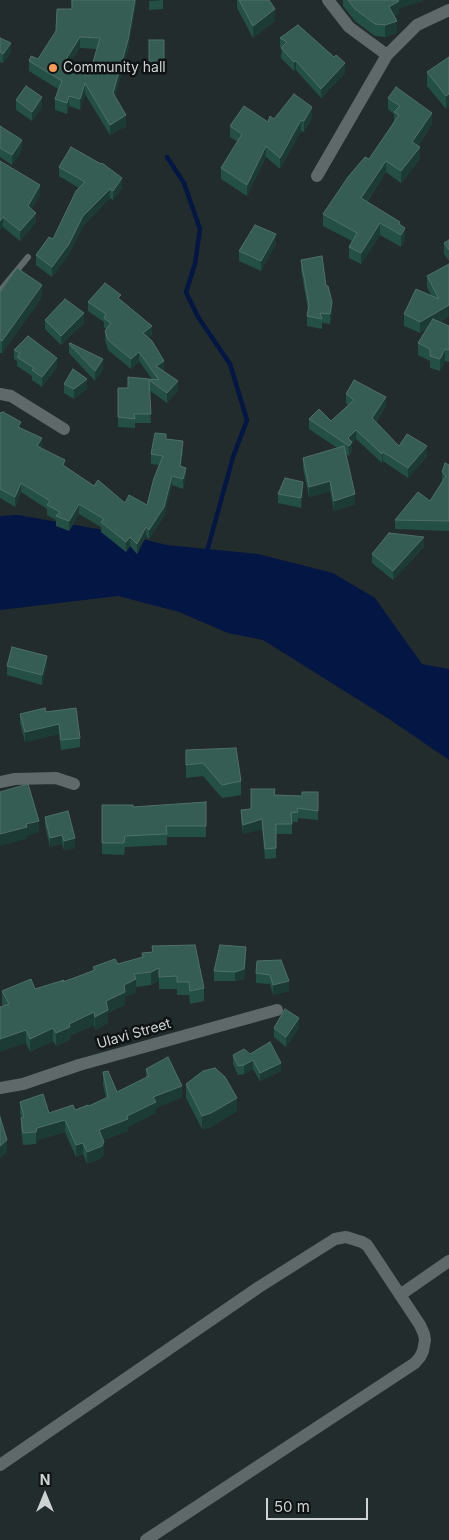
<!DOCTYPE html>
<html>
<head>
<meta charset="utf-8">
<style>
	body { margin:0 }
	#map { position:relative; width:449px; height:1540px; overflow:hidden; background:#232c2c; font-family:Inter,sans-serif }
	canvas { display:block }
	.north { position:absolute; left:20px; top:1470px; width:50px; height:50px; -webkit-text-stroke:4px #0f1314; paint-order:stroke; rotate:0deg; font-size:14px; font-weight:700; line-height:20px; text-align:center; color:#cdd3d3 }
	.north::after { content:''; display:block; margin:auto; width:18px; height:22px; background:#cdd3d3; clip-path:polygon(50% 0,100% 100%,50% 72%,0 100%) }
	.scale { position:absolute; left:266px; top:1498px; width:102px; height:22px; box-sizing:border-box; border:2px solid #cdd3d3; border-top:0; padding-left:6px; font-size:15px; line-height:18px; white-space:nowrap; color:#cdd3d3; -webkit-text-stroke:4px #0f1314; paint-order:stroke }
</style>
</head>
<body>
<div id="map">
<canvas width="449" height="1540"></canvas>
<div class="north">N</div>
<div class="scale">50 m</div>
</div>
<script>
const c = document.querySelector('canvas').getContext('2d');
c.lineJoin = 'round';
function fill(path, color) { c.fillStyle = color; c.fill(path, 'evenodd'); }
const poly = rows => new Path2D(rows.map(r => 'M' + r).join(''));
function strokePath(path, color, width, dash) { c.strokeStyle = color; c.lineWidth = width; c.lineCap = dash ? 'butt' : 'round'; c.setLineDash(dash || []); c.stroke(path); }
function label(font, color, halo, rows, align = 'center') {
  c.font = font + ' Inter,sans-serif'; c.lineWidth = 5; c.setLineDash([]); c.textBaseline = 'middle'; c.strokeStyle = halo; c.fillStyle = color; for (const [text, x, y, turn = 0] of rows) {
    c.save(); c.translate(x, y); c.rotate((+turn || 0) * Math.PI / 180); c.textAlign = isNaN(turn) ? turn : align; if (halo) c.strokeText(text, 0, 0); c.fillText(text, 0, 0); c.restore();
  }
}
fill(poly([
	[18,515,109,531,167,545,258,554,333,573,375,598,422,664,449,669,449,760,389,719,263,640,228,633,179,612,118,596,0,610,0,516]
]), '#041644');
strokePath(poly([
	[167,157,184,183,200,229,195,264,186,292,198,317,230,364,247,420,233,457,206,555]
]), '#041644', 4.5);
strokePath(poly([
	[0,291,28,257]
]), '#5f696a', 6);
strokePath(poly([
	[328,0,349,27,387,55],
	[317,176,387,55,417,25,449,10],
	[0,394,11,396,64,429],
	[0,782,15,779,56,778,74,784],
	[0,1088,23,1084,79,1065,277,1010],
	[400,1295,449,1261],
	[0,1465,259,1287,335,1239,346,1237,362,1242,367,1245,420,1325,424,1334,425,1340,423,1351,420,1357,415,1363,146,1540]
]), '#5f696a', 12);
fill(poly([
	[71,0,136,0,128,51,115,96,126,126,110,135,85,94,80,110,69,106,67,114,55,110,55,99,58,89,29,71,29,61,38,59,72,9],
	[80,48,97,49,89,76,66,69],
	[163,0,163,9,149,10,149,1],
	[237,0,269,0,275,21,253,38,237,8],
	[343,0,423,0,423,1,399,8,399,14,394,16,397,33,385,37,375,36,355,21,343,6],
	[0,38,11,52,3,63,0,62],
	[280,38,334,57,345,73,321,98,296,70,294,71,281,58,282,48,280,47],
	[149,40,164,40,164,70,149,70],
	[449,57,446,109,427,86,427,72],
	[388,98,432,124,418,146,420,159,401,183,386,172,367,202,400,225,405,240,401,247,380,235,361,264,349,258,349,247,352,241,323,226,323,214,369,159,394,122,394,114,388,109],
	[16,100,42,107,32,121,16,110],
	[312,118,304,132,301,131,280,169,266,157,247,196,221,179,221,168,238,142,230,137,230,126,268,122,274,119],
	[0,126,22,150,12,165,0,157],
	[0,161,40,195,31,209,36,222,20,241,3,227],
	[59,167,122,188,113,200,110,198,83,226,69,254,52,277,36,265,36,255,53,239,79,188,59,176],
	[449,240,449,261,444,254,444,243],
	[276,244,261,271,239,261,239,251],
	[301,260,326,286,332,311,330,324,322,323,322,329,307,326,307,316,308,310,301,270],
	[427,276,449,316,440,322,449,326,449,362,445,361,440,371,430,368,430,361,418,355,418,343,426,329,420,333,404,326,404,314,431,295,427,287],
	[0,292,42,297,2,353,0,353],
	[121,300,152,335,148,338,164,370,163,371,178,390,167,403,149,390,151,423,135,423,135,428,118,427,118,388,128,388,152,379,139,361,131,369,108,350,105,340,105,331,106,329,104,327,104,322,88,311,88,302],
	[45,320,84,323,61,345,45,329],
	[69,344,103,369,95,381,69,353],
	[14,350,57,367,42,387,32,380,32,376,17,366,17,361,14,359],
	[64,384,87,389,74,399,64,393],
	[346,394,386,406,376,422,399,446,427,456,408,478,383,461,382,463,356,439,352,443,352,451,349,456,345,453,355,504,334,511,330,491,309,497,303,468,303,458,337,448,309,429,309,419,331,421,348,405,346,403],
	[0,413,21,428,42,447,41,448,65,467,94,486,125,503,147,505,159,465,151,464,151,454,166,439,183,450,181,466,186,477,183,489,172,485,164,516,149,539,146,536,137,554,130,546,126,552,101,532,101,527,79,514,69,531,56,526,56,520,47,515,47,509,21,492,15,507,0,498],
	[449,465,449,531,395,529,395,520,430,501,442,482,442,472],
	[303,491,301,508,278,503,278,494],
	[424,547,393,580,372,563,372,554],
	[47,665,42,685,7,675,7,666],
	[46,712,80,738,80,747,61,750,59,734,25,742,20,723,20,714],
	[186,750,241,781,241,795,222,798,203,776,186,778],
	[318,792,318,820,298,818,298,822,292,822,292,834,276,834,276,858,265,859,262,829,243,834,241,820,241,810,251,809,275,795,302,796],
	[102,805,133,807,206,826,206,837,167,837,167,845,125,847,124,855,102,854],
	[45,817,75,848,64,850,62,844,50,847,45,826],
	[152,946,204,988,204,1001,190,1004,189,995,177,995,177,989,159,989,159,981,151,985,136,987,136,992,125,997,125,1005,108,1013,108,1023,95,1030,94,1025,70,1036,70,1040,56,1046,53,1041,30,1052,26,1043,2,1004,2,991,35,989,64,982,93,971,93,967,118,964,142,957,142,953,152,952],
	[246,957,244,979,235,981,214,981,214,971],
	[257,961,289,991,273,995,270,984,256,983,256,973],
	[299,1027,286,1047,274,1037,274,1028],
	[250,1054,281,1071,260,1081,253,1069,244,1074,238,1075,233,1064,233,1055],
	[146,1069,182,1097,156,1108,156,1113,128,1127,128,1131,103,1140,104,1154,102,1158,87,1164,83,1154,76,1157,65,1132,37,1140,36,1144,23,1145,21,1129,21,1117,20,1113,20,1102,49,1113,75,1110,89,1106,106,1098,103,1084,103,1072,117,1092,146,1078],
	[186,1084,237,1111,211,1127,202,1129,186,1098]
]), '#244f45');
fill(poly([
	[135,0,136,0,136,4,128,51,113,104,113,93],
	[397,0,423,0,423,1,399,8,399,14,389,19,389,7],
	[275,9,275,21,253,38,253,26],
	[397,21,397,33,385,37,385,25],
	[80,37,80,48,61,77,61,67],
	[11,43,11,52,3,63,3,54],
	[296,61,296,70,294,71,294,62],
	[345,63,345,73,321,98,321,89],
	[85,83,85,94,80,110,80,99],
	[449,94,449,107,446,109,446,96],
	[69,96,69,106,67,114,67,103],
	[42,97,42,107,32,121,32,112],
	[312,107,312,118,304,132,304,121],
	[432,113,432,124,412,154,412,142],
	[126,115,126,126,110,135,110,125],
	[301,120,301,131,280,169,280,158],
	[22,140,22,150,12,165,12,155],
	[266,146,266,157,247,196,247,185],
	[420,147,420,159,401,183,401,171],
	[386,161,386,172,361,210,361,198],
	[122,178,122,188,113,200,113,191],
	[40,185,40,195,28,215,28,206],
	[110,189,110,198,83,226,69,254,52,277,52,267,83,216],
	[36,213,36,222,20,241,20,231],
	[3,217,3,227,0,231,0,221],
	[380,223,380,235,361,264,361,253],
	[405,228,405,240,401,247,401,235],
	[276,234,276,244,261,271,261,261],
	[42,285,42,297,2,353,2,341],
	[332,302,332,311,330,324,330,314],
	[449,305,449,316,420,333,420,322],
	[84,313,84,323,61,345,61,336],
	[152,326,152,335,143,342,143,333],
	[445,349,445,361,440,371,440,359],
	[139,352,139,361,131,369,131,359],
	[57,358,57,367,42,387,42,377],
	[103,359,103,369,95,381,95,371],
	[164,361,164,370,156,375,156,366],
	[87,379,87,389,74,399,74,389],
	[178,381,178,390,167,403,167,393],
	[386,397,386,406,372,427,372,418],
	[356,430,356,439,352,443,352,451,349,456,348,438],
	[42,438,42,447,37,455,37,446],
	[183,441,183,450,180,476,180,466],
	[427,446,427,456,408,478,408,468],
	[383,452,383,461,382,463,382,454],
	[186,468,186,477,183,489,183,479],
	[172,476,172,485,164,516,149,539,149,530],
	[330,481,330,491,309,497,309,487],
	[303,482,303,491,301,508,301,498],
	[21,483,21,492,15,507,15,497],
	[355,494,355,504,334,511,334,501],
	[79,504,79,514,69,531,69,521],
	[146,527,146,536,137,554,137,544],
	[130,537,130,546,126,552,126,542],
	[424,537,424,547,393,580,393,571],
	[47,656,47,665,42,685,42,675],
	[59,724,59,734,25,742,25,732],
	[262,819,262,829,243,834,243,825],
	[39,821,39,832,27,836,27,839,0,846,0,834,26,824],
	[62,835,62,844,50,847,50,838],
	[75,838,75,848,64,850,64,841],
	[246,947,244,979,235,981,235,972],
	[159,968,159,981,151,985,151,972],
	[136,979,136,992,125,997,125,1005,108,1013,108,1023,95,1030,95,1017,106,1001,124,985],
	[289,981,289,991,273,995,273,985],
	[94,1012,94,1025,70,1036,70,1040,56,1046,56,1033,69,1024],
	[299,1018,299,1027,286,1047,286,1037],
	[53,1028,53,1041,30,1052,30,1039],
	[26,1030,26,1043,0,1052,0,1039],
	[253,1060,253,1069,244,1074,244,1065],
	[281,1063,281,1071,260,1081,260,1073],
	[182,1086,182,1097,156,1108,156,1113,128,1127,128,1131,99,1141,99,1130,127,1116,153,1097],
	[237,1098,237,1111,211,1127,202,1129,202,1116],
	[65,1120,65,1132,37,1140,36,1144,36,1132,37,1128],
	[7,1140,7,1153,0,1159,0,1146],
	[104,1142,104,1154,102,1158,87,1164,87,1152],
	[83,1143,83,1154,76,1157,76,1145]
]), '#1c3b34');
const building = poly([
	[72,0,135,0,128,40,113,93,126,115,110,125,85,83,80,99,69,96,67,103,55,99,62,81,29,61,31,56,38,59,56,31,57,9,72,9,72,0],
	[80,37,100,38,89,76,61,67,80,37],
	[239,0,269,0,275,9,253,26,239,0],
	[348,0,398,0,399,1,389,7,397,21,385,25,375,24,355,9,348,0],
	[298,25,334,57,336,55,345,63,321,89,296,61,294,62,281,48,287,42,280,38,298,25],
	[0,38,11,43,3,54,0,52,0,38],
	[149,40,164,40,164,61,149,61,149,40],
	[449,57,449,94,446,96,427,72,449,57],
	[26,86,42,97,32,112,16,100,26,86],
	[396,87,432,113,412,142,420,147,401,171,386,161,361,198,400,222,399,224,405,228,401,235,380,223,361,253,349,247,357,233,323,214,348,177,365,157,369,159,399,115,394,112,400,106,388,98,396,87],
	[294,94,312,107,304,121,301,120,280,158,266,146,247,185,221,168,242,134,230,126,244,106,268,122,270,116,274,119,294,94],
	[0,126,22,140,12,155,0,148,0,126],
	[71,147,101,164,102,163,122,178,113,191,110,189,83,216,69,244,52,267,36,255,49,237,53,239,76,191,85,182,59,167,71,147],
	[0,161,40,185,28,206,36,213,20,231,3,217,0,221,0,161],
	[255,225,276,234,261,261,239,251,255,225],
	[449,240,449,250,444,243,449,240],
	[322,256,326,286,328,286,332,302,330,314,320,313,322,319,307,316,309,305,301,260,322,256],
	[449,264,449,305,420,322,404,314,416,289,439,299,427,276,449,264],
	[17,268,42,285,2,341,0,340,0,292,17,268],
	[105,283,121,295,118,298,152,326,143,333,152,341,164,361,156,366,178,381,167,393,149,380,151,414,134,414,135,419,118,417,118,388,128,388,128,377,159,380,139,352,131,359,108,340,105,331,111,323,104,318,106,314,88,302,105,283],
	[65,299,84,313,61,336,45,320,65,299],
	[433,319,449,326,449,350,445,349,440,359,430,356,430,349,418,343,433,319],
	[28,336,57,358,42,377,32,370,34,368,17,357,20,353,14,350,28,336],
	[70,343,103,359,95,371,69,344,70,343],
	[73,369,87,379,74,389,64,384,73,369],
	[354,380,386,397,372,418,399,446,407,434,427,446,408,468,383,452,382,454,356,430,348,438,352,442,349,446,309,419,319,409,331,421,354,400,346,394,354,380],
	[3,412,21,422,18,427,42,438,37,446,65,460,63,465,94,486,98,480,125,503,129,495,147,505,154,478,163,456,151,454,155,433,166,434,166,439,183,441,180,466,186,468,183,479,172,476,164,507,149,530,146,527,137,544,130,537,126,542,101,522,104,519,79,504,69,521,56,516,60,512,47,505,50,501,21,483,15,497,0,489,0,413,3,412],
	[344,446,355,494,334,501,330,481,309,487,303,458,344,446],
	[445,463,449,465,449,521,395,520,418,492,430,501,446,476,442,472,445,463],
	[285,478,303,482,301,498,278,494,285,478],
	[389,533,424,537,393,571,372,554,389,533],
	[12,647,47,656,42,675,7,666,12,647],
	[45,708,46,712,76,708,80,738,61,740,59,724,25,732,20,714,45,708],
	[236,748,241,781,222,785,203,763,186,765,186,750,236,748],
	[28,784,39,821,26,824,27,827,0,834,0,792,28,784],
	[251,789,275,789,274,795,302,796,302,792,318,792,318,811,297,808,298,812,291,813,292,824,276,824,276,848,265,849,262,819,243,825,241,810,251,809,251,789],
	[206,802,206,826,166,826,167,834,125,836,124,843,102,843,102,805,133,805,133,807,206,802],
	[68,811,75,838,64,841,62,835,50,838,45,817,68,811],
	[195,945,204,988,190,991,189,982,177,982,177,976,159,977,159,968,151,972,134,974,136,979,124,985,125,992,106,1001,108,1010,95,1017,94,1012,69,1024,70,1027,56,1033,53,1028,30,1039,26,1030,0,1039,0,1007,9,1004,2,991,31,979,35,989,64,980,63,982,95,970,93,967,115,959,118,964,143,957,142,953,153,952,152,946,195,945],
	[220,945,246,947,244,969,235,972,214,971,220,945],
	[281,960,289,981,273,985,270,975,256,973,257,961,281,960],
	[285,1009,299,1018,286,1037,274,1028,285,1009],
	[270,1042,281,1063,260,1073,253,1060,244,1065,238,1066,233,1055,244,1049,250,1054,270,1042],
	[168,1057,182,1086,153,1097,156,1102,127,1116,128,1119,99,1130,104,1142,102,1146,87,1152,83,1143,76,1145,65,1120,37,1128,36,1132,23,1133,21,1118,24,1117,20,1102,43,1094,49,1113,73,1105,75,1110,88,1105,89,1106,108,1097,103,1072,108,1071,117,1092,149,1076,146,1069,168,1057],
	[215,1068,225,1077,237,1098,211,1113,202,1116,186,1084,203,1071,215,1068],
	[0,1117,7,1140,0,1146,0,1117]
]);
fill(building, '#365d54');
strokePath(building, '#4e7068', 1);
for (const [x, y, r, color] of [
	[53,68,5,"#fd9c56"]
]) { const dot = new Path2D(); dot.arc(x, y, r, 0, 2 * Math.PI); c.fillStyle = color; c.fill(dot); strokePath(dot, '#0f1314', 2); }
label('14px', '#cdd3d3', '#0f1314', [
	["Community hall",63,68]
], 'left');
label('14px', '#cdd3d3', '#0f1314', [
	["Ulavi Street",134,1034,-16]
]);
</script>
</body>
</html>
